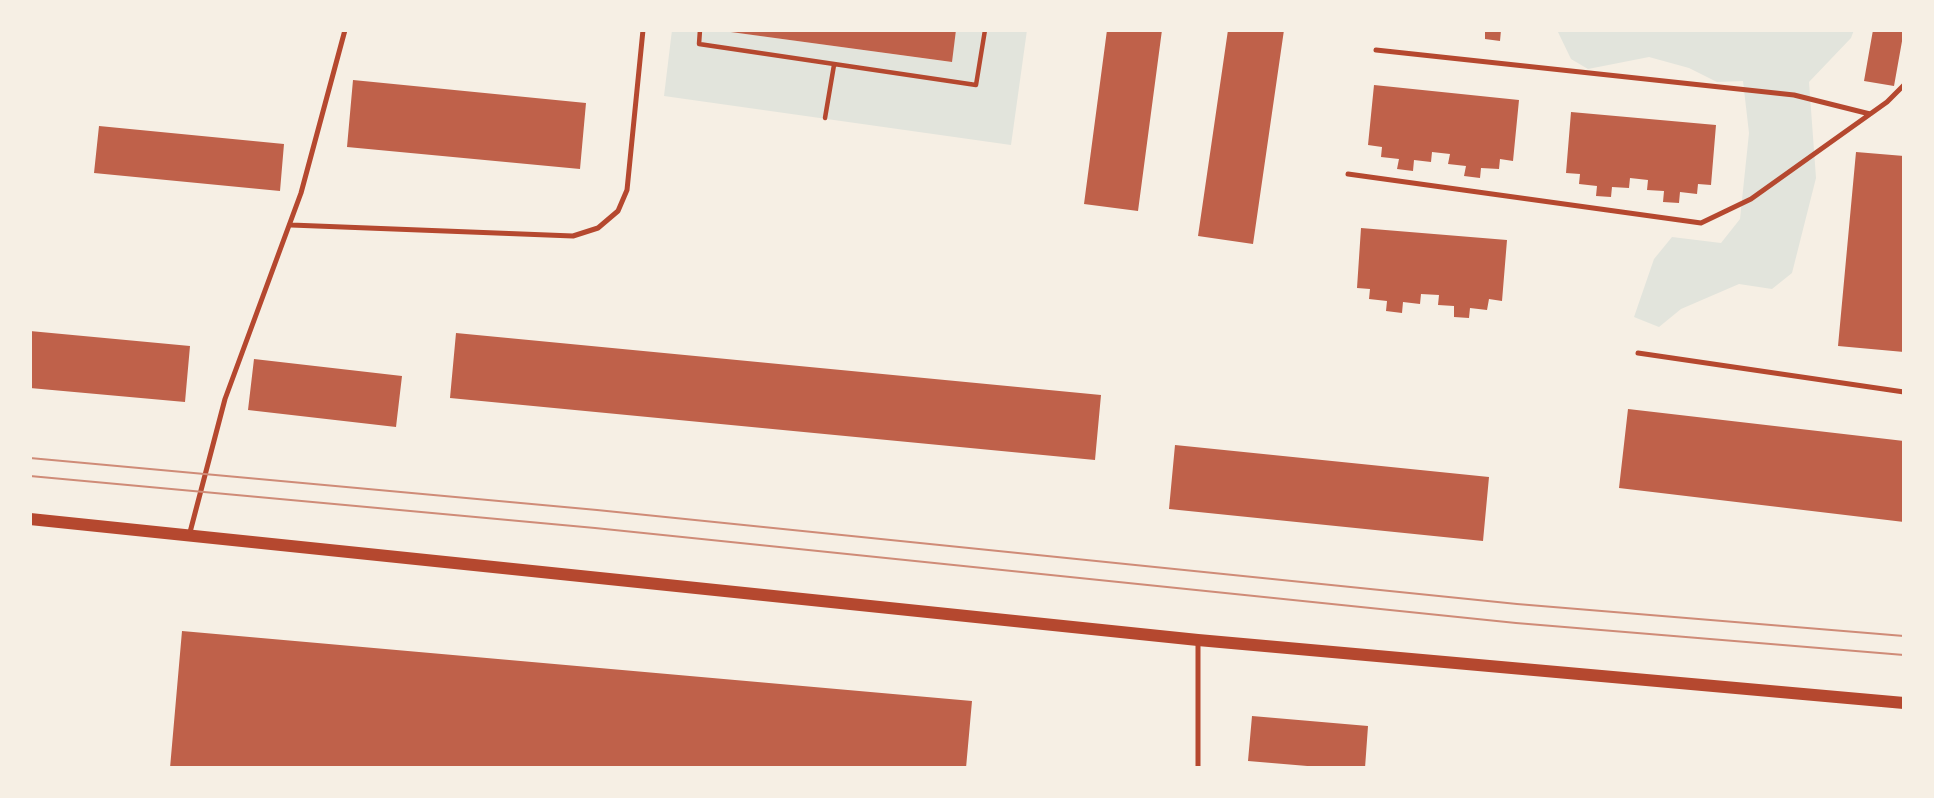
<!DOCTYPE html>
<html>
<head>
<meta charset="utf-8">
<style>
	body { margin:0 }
	#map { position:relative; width:1934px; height:798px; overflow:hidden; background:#f6efe4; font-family:Raleway,sans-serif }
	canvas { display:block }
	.frame { position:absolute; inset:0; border:32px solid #f6efe4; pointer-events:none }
</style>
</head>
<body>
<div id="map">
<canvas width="1934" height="798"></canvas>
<div class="frame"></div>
</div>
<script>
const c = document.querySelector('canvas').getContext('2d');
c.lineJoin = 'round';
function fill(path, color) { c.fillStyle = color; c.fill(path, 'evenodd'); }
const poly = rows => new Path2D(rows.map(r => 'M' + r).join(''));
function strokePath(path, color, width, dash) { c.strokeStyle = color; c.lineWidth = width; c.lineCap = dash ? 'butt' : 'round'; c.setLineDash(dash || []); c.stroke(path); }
fill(poly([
	[672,30,717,30,951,62,956,30,1027,30,1011,145,664,96],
	[1557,30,1854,30,1851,38,1809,82,1816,178,1792,273,1772,289,1739,284,1681,309,1659,327,1634,317,1654,259,1672,237,1721,243,1740,219,1749,133,1743,81,1717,82,1689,68,1649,57,1588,69,1571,59]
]), '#e2e4dc');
fill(poly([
	[716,30,956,30,952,62],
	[1107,30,1162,30,1138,211,1084,204],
	[1228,30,1284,30,1253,244,1198,236],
	[1485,30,1501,30,1500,41,1485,39],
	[1873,30,1904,30,1894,86,1864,81],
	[353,80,586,103,580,169,347,147],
	[1374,85,1519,100,1513,161,1500,159,1499,169,1481,168,1480,178,1464,176,1466,166,1448,164,1450,154,1432,152,1431,162,1414,160,1413,171,1397,169,1399,159,1381,157,1382,147,1368,145],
	[1571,112,1716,125,1711,185,1698,184,1697,194,1680,192,1679,203,1663,202,1664,191,1647,190,1648,180,1630,178,1629,188,1612,187,1611,197,1596,196,1597,186,1579,184,1580,174,1566,173],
	[99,126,284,144,280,191,94,173],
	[1856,152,1904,156,1904,352,1838,346],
	[1361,228,1507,240,1502,301,1489,299,1487,310,1470,308,1469,318,1454,317,1454,306,1438,305,1439,295,1421,294,1420,304,1403,302,1402,313,1386,311,1387,301,1369,299,1370,289,1357,288],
	[30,331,190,346,185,402,30,388],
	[456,333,1101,395,1095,460,450,398],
	[254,359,402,376,396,427,248,410],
	[1628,409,1904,441,1904,522,1619,488],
	[1175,445,1489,477,1483,541,1169,509],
	[182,631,972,701,966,768,170,768],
	[1252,716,1368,726,1365,768,1331,768,1248,761]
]), '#bf614a');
strokePath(poly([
	[700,30,699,44,976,85,985,30],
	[825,118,834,65]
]), '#b5482f', 4.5);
strokePath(poly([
	[1376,50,1794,95,1870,114],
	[1348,174,1701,223,1751,199,1887,102,1904,85],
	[291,225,573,236,598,228,618,211,627,190,643,30],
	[1638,353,1904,392],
	[189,536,225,399,301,193,345,30],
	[1198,768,1198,642]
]), '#b5482f', 5);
strokePath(poly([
	[30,519,1198,640,1904,703]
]), '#b5482f', 12);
strokePath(poly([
	[30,458,597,510,1517,604,1904,636],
	[30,476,595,528,1516,623,1904,655]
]), '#cf8b77', 2);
</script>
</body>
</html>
